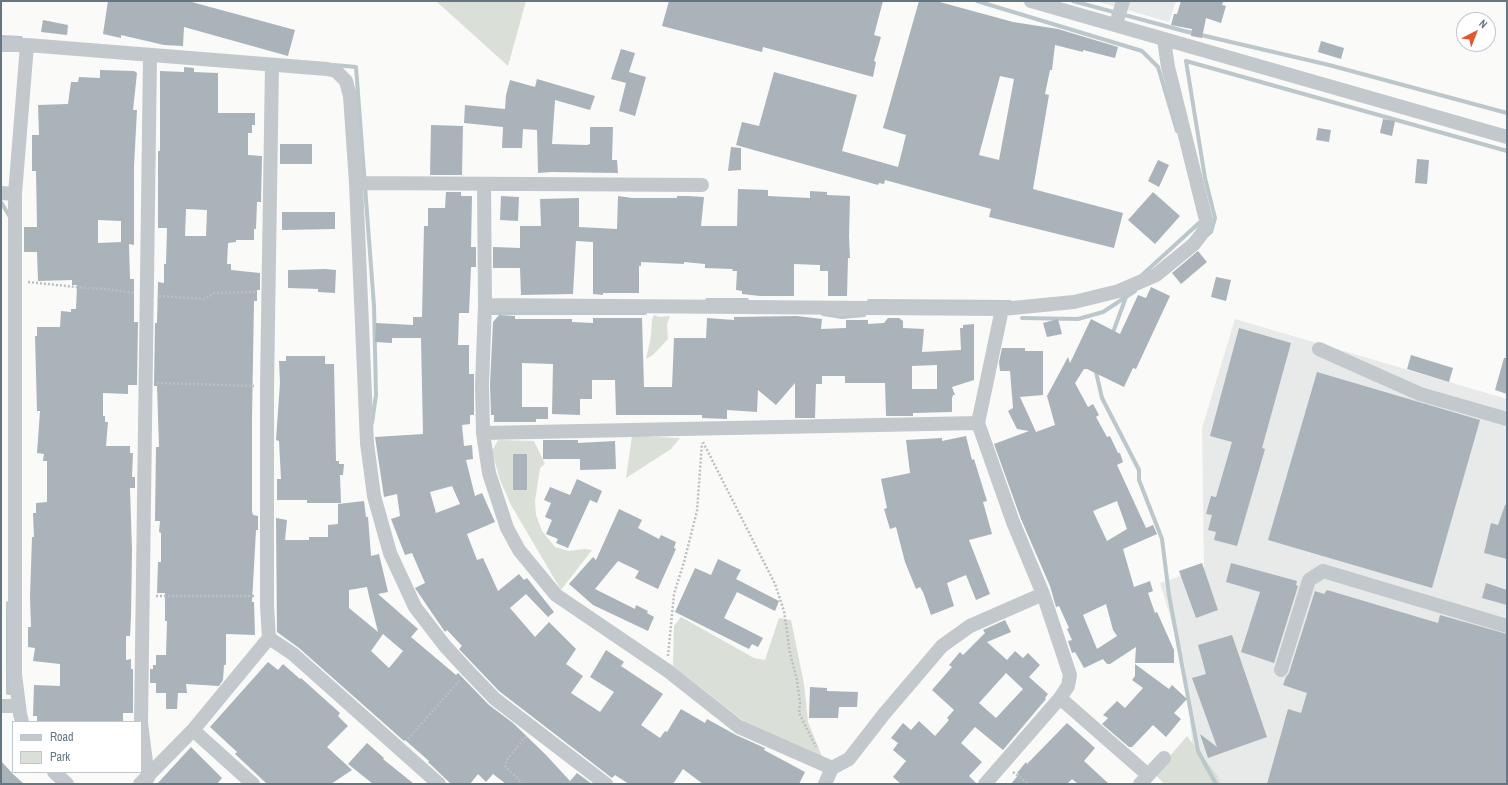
<!DOCTYPE html>
<html>
<head>
<meta charset="utf-8">
<style>
	body { margin:0 }
	#map { position:relative; width:1508px; height:785px; overflow:hidden; background:#fafaf8; font-family:"Archivo Narrow",sans-serif }
	canvas { display:block }
	.frame { position:absolute; inset:0; border:2px solid #657683; pointer-events:none }
	.legend { position:absolute; left:12px; top:721px; width:130px; height:52px; box-sizing:border-box; background:#fff; border:1px solid #c1c8cd; margin:0; padding:5px 7px; list-style:none; font-size:12px; color:#657683 }
	.legend li { display:flex; align-items:center; gap:8px; height:20px }
	.legend b { width:20px; border:1px solid #c1c8cd }
	.north { position:absolute; left:1456px; top:12px; width:40px; height:40px; box-sizing:border-box; background:#fff; border:1px solid #c1c8cd; border-radius:50%; rotate:42deg; font-size:11px; font-weight:700; line-height:16px; text-align:center; color:#657683 }
	.north::after { content:''; display:block; margin:auto; width:14px; height:18px; background:#e4572e; clip-path:polygon(50% 0,100% 100%,50% 72%,0 100%) }
</style>
</head>
<body>
<div id="map">
<canvas width="1508" height="785"></canvas>
<div class="frame"></div>
<ul class="legend">
<li><b style="height:5px;background:#c3c8cc"></b>Road</li>
<li><b style="height:11px;background:#dadfd7"></b>Park</li>
</ul>
<div class="north">N</div>
</div>
<script>
const c = document.querySelector('canvas').getContext('2d');
c.lineJoin = 'round';
function fill(path, color) { c.fillStyle = color; c.fill(path, 'evenodd'); }
const poly = rows => new Path2D(rows.map(r => 'M' + r).join(''));
function strokePath(path, color, width, dash) { c.strokeStyle = color; c.lineWidth = width; c.lineCap = dash ? 'butt' : 'round'; c.setLineDash(dash || []); c.stroke(path); }
fill(poly([
	[1096,1,1176,1,1169,22],
	[1235,319,1507,399,1507,784,1206,784,1195,769,1184,663,1160,583,1204,568,1202,428]
]), '#e8e9e9');
fill(poly([
	[436,1,526,1,508,66],
	[654,315,659,317,670,316,667,324,668,339,653,355,646,359,651,336,652,319],
	[632,436,680,438,671,449,626,478],
	[498,440,534,441,545,464,540,468,535,501,536,515,542,531,555,547,569,551,585,549,592,550,561,590,511,505,500,480,492,451],
	[681,617,754,658,765,660,779,618,791,620,804,684,808,722,823,759,755,730,673,666,674,626],
	[1187,736,1217,775,1221,784,1164,784,1155,774]
]), '#dadfd7');
strokePath(poly([
	[977,1,1142,51,1158,67,1177,131],
	[1073,1,1184,31,1329,65,1507,113],
	[1,37,21,38],
	[334,65,356,67,374,306,376,395,372,423],
	[1,202,10,217],
	[1206,236,1211,232,1215,218,1205,178,1186,61,1507,151],
	[1141,276,1199,223],
	[707,300,747,300],
	[869,301,1010,302],
	[487,313,645,313],
	[823,314,842,317,864,315],
	[1022,318,1078,319,1103,312,1135,291],
	[1112,335,1126,297],
	[1097,369,1096,372,1102,398,1139,470,1139,480,1162,539,1169,595,1198,751,1216,784],
	[8,603,8,693,15,692]
]), '#bbc7cb', 4);
fill(poly([
	[108,1,188,1,295,30,288,56,184,27,183,46,164,45,121,35,121,38,103,34],
	[669,1,883,1,874,35,881,37,874,61,876,62,873,77,763,47,762,52,662,26],
	[919,1,936,1,1013,22,1058,29,1118,47,1115,58,1083,50,1083,52,1055,45,1052,70,1050,70,1045,94,1049,95,1033,189,1123,213,1114,248,989,217,991,209,885,180,884,184,879,183,878,185,736,145,742,122,759,126,774,72,857,95,842,151,898,167,906,135,883,128],
	[1000,76,1014,79,999,160,979,155],
	[1181,1,1223,1,1222,5,1226,6,1221,23,1206,18,1202,38,1191,36,1192,29,1171,25,1174,14,1177,14],
	[43,20,68,25,67,35,41,32],
	[1321,41,1344,48,1341,59,1318,52],
	[621,49,635,53,629,72,646,77,635,116,619,111,626,83,611,79],
	[184,67,194,68,194,72,218,73,218,113,255,113,255,125,252,125,252,133,248,133,248,155,262,156,261,202,257,202,256,229,254,229,254,240,236,240,236,242,228,243,227,264,231,264,231,270,260,273,260,290,257,290,257,301,254,301,252,418,252,511,253,515,258,516,258,530,256,530,252,602,254,602,255,635,226,634,226,665,224,665,223,680,219,686,186,684,187,693,178,693,177,709,166,709,166,693,156,693,156,683,150,683,150,669,153,669,153,665,156,665,156,655,166,655,167,621,165,621,165,593,157,593,158,562,161,562,161,533,159,532,160,521,155,521,156,447,159,447,157,386,154,386,155,323,157,323,158,282,164,283,164,264,166,264,167,228,158,228,158,151,160,151,160,71,184,72],
	[186,209,207,210,206,236,185,236],
	[100,70,134,71,137,73,133,110,137,110,134,166,134,245,129,244,130,279,134,279,134,322,138,322,137,385,128,385,128,394,103,393,103,416,105,416,105,422,108,422,106,446,130,446,130,453,133,453,132,477,135,477,135,488,130,488,132,550,131,617,130,636,126,636,126,660,131,659,131,669,133,669,133,713,123,713,123,722,37,722,37,716,33,716,34,685,60,686,60,664,33,661,35,648,28,647,28,627,31,627,30,597,32,537,34,537,33,513,36,513,36,503,47,502,47,461,43,461,44,454,37,453,40,411,37,411,35,336,37,336,37,327,60,327,61,311,71,312,71,309,76,309,77,285,72,285,72,280,38,281,37,252,24,252,24,227,37,227,36,171,32,171,32,135,39,135,38,105,68,104,71,82,78,82,79,77,100,78],
	[98,220,121,221,121,242,98,243],
	[537,79,595,96,590,110,555,100,552,144,587,145,590,144,590,127,613,127,612,160,617,160,618,173,552,172,538,173,537,130,523,129,522,148,502,148,503,127,464,123,465,105,505,109,506,95,510,80,535,87],
	[1383,119,1395,121,1392,136,1380,133],
	[431,125,463,126,462,175,430,175],
	[1318,128,1331,130,1329,142,1316,140],
	[280,144,312,144,312,164,280,164],
	[731,147,741,148,741,170,728,171],
	[1417,159,1429,160,1427,184,1415,183],
	[1158,160,1169,165,1159,187,1148,181],
	[738,189,768,190,768,196,810,198,810,191,827,192,827,195,850,196,849,236,850,258,848,258,847,296,828,296,828,271,820,271,820,265,794,264,794,296,760,296,742,294,742,291,736,290,737,271,732,271,733,269,705,268,705,264,684,262,684,264,641,262,641,266,639,266,639,293,603,293,603,295,593,294,593,242,576,241,573,294,521,295,520,268,493,268,493,247,520,248,520,226,541,226,540,199,579,198,579,227,617,229,618,196,632,198,677,198,677,196,687,196,704,197,701,226,737,226],
	[446,192,461,192,461,196,472,196,471,247,476,247,476,267,471,267,469,313,459,313,458,345,469,345,469,374,474,374,474,415,470,415,470,424,462,425,464,446,472,445,473,459,466,460,475,496,482,493,495,522,467,534,477,560,483,558,498,591,519,574,524,580,527,578,554,612,548,617,526,594,510,608,535,637,549,622,576,649,566,664,583,676,571,693,600,712,614,692,590,677,606,650,624,662,621,666,663,694,641,725,660,738,665,731,667,732,681,709,705,723,707,719,736,735,765,748,764,750,805,772,799,784,703,784,683,769,673,784,629,784,615,775,612,778,499,691,459,649,462,646,447,630,445,632,417,591,415,588,425,583,412,553,405,555,391,519,400,516,397,494,384,497,375,437,423,434,421,338,392,338,392,343,375,342,376,323,413,325,413,317,422,317,424,226,428,226,428,208,445,208],
	[452,486,460,504,436,513,430,492],
	[1153,192,1180,216,1155,244,1128,220],
	[501,196,519,197,518,221,500,220],
	[282,212,335,212,335,229,282,230],
	[1198,251,1207,262,1181,284,1172,273],
	[325,269,336,270,335,293,318,292,318,289,288,288,288,270],
	[1216,277,1231,280,1226,301,1211,297],
	[1151,287,1170,296,1136,369,1133,368,1124,387,1087,369,1084,369,1075,383,1088,407,1093,404,1099,415,1096,417,1107,437,1110,436,1118,453,1120,453,1123,462,1117,465,1146,528,1153,525,1157,534,1123,549,1134,587,1150,581,1153,591,1148,593,1155,613,1157,612,1174,650,1174,663,1135,663,1136,647,1110,664,1107,664,1103,659,1084,668,1075,652,1072,653,1068,641,1072,640,1067,629,1069,628,1059,606,1056,607,1050,586,1021,519,994,444,1029,431,1017,429,1008,411,1013,408,1010,371,1000,371,999,362,1002,348,1025,348,1025,351,1043,351,1043,395,1020,397,1036,432,1055,425,1047,396,1068,357,1070,363,1091,319,1120,334,1138,295,1146,298],
	[1117,501,1127,529,1107,541,1093,511],
	[1106,604,1113,630,1117,636,1097,649,1083,615],
	[499,315,515,316,515,319,572,319,572,322,593,323,593,318,642,318,644,387,672,387,674,338,706,338,707,318,734,320,734,317,797,316,822,319,821,329,846,328,846,320,868,320,868,324,884,323,888,318,899,318,903,321,903,328,924,329,922,352,961,350,960,328,963,328,963,325,974,324,974,380,952,387,955,395,953,395,952,398,952,412,913,413,913,416,886,416,885,383,845,383,845,376,822,376,822,384,816,384,815,418,795,418,795,383,776,405,758,390,757,412,727,410,727,419,702,418,702,415,616,415,615,380,592,380,592,399,580,399,580,415,552,414,553,364,522,363,522,407,548,407,548,419,536,419,536,422,494,422,494,415,491,415,490,385,493,322],
	[937,365,937,389,912,389,912,366],
	[1058,319,1062,334,1047,337,1043,323],
	[1239,328,1291,343,1262,448,1265,449,1237,546,1214,540,1216,532,1208,530,1212,515,1206,514,1211,496,1216,497,1232,442,1210,436],
	[1411,355,1453,368,1449,382,1407,369],
	[286,356,325,356,325,364,334,364,336,461,339,461,339,464,344,464,343,475,340,475,341,503,307,503,307,500,277,500,277,479,281,479,279,441,276,440,280,383,279,361,286,361],
	[1504,358,1507,358,1507,394,1495,390],
	[1317,372,1480,420,1432,588,1268,540],
	[966,436,972,460,974,459,987,501,983,502,992,534,969,540,990,594,976,600,966,575,947,583,954,606,931,615,923,592,920,587,916,589,905,562,896,527,890,529,884,509,887,508,881,479,910,473,906,440,942,438,942,441],
	[543,440,578,440,578,443,615,441,616,469,580,470,580,459,543,459],
	[513,454,527,454,527,490,513,490],
	[577,479,602,491,597,503,590,500,568,548,556,543,558,539,546,534,552,520,545,517,551,503,544,500,550,487,570,495],
	[364,501,366,517,368,517,371,556,379,554,388,592,378,594,418,629,411,637,456,675,458,673,489,705,513,723,546,755,570,781,577,773,592,784,506,784,493,774,486,782,478,774,470,784,451,784,428,762,429,761,405,740,404,741,299,648,277,632,276,518,287,520,285,540,309,540,309,537,328,537,328,525,338,524,338,504],
	[367,587,369,596,378,632,349,608,349,590],
	[383,634,403,651,389,668,371,651],
	[1505,505,1507,505,1507,559,1484,553,1491,523,1498,525],
	[619,509,642,520,638,528,659,539,661,535,676,542,674,548,676,549,658,589,635,578,639,571,618,561,595,589,635,609,636,605,648,611,647,613,654,617,648,631,593,605,569,584,593,557,596,560],
	[718,559,741,570,736,579,779,601,775,611,737,592,724,618,763,638,758,647,752,644,749,649,675,612,695,568,711,575],
	[1202,563,1218,610,1196,618,1179,571],
	[1231,563,1297,581,1296,585,1298,586,1274,663,1241,652,1260,592,1226,582],
	[1486,583,1507,590,1507,605,1482,598],
	[1327,590,1438,623,1440,615,1507,634,1507,784,1267,784,1288,709,1301,713,1307,693,1283,685,1286,677,1289,673,1315,591,1324,594],
	[1005,620,1011,632,987,642,1007,660,1015,651,1023,658,1028,653,1040,665,1029,677,1048,694,1045,698,1046,699,1003,750,975,727,961,743,982,762,969,776,977,784,901,784,893,777,906,761,893,750,898,743,891,738,903,723,911,730,919,721,935,736,949,720,947,718,954,710,932,690,952,667,949,665,960,652,963,655,985,633,983,630],
	[1006,673,1023,689,996,718,979,703],
	[1232,635,1267,737,1208,758,1200,734,1217,747,1192,678,1206,674,1198,645],
	[268,662,278,670,283,664,300,679,301,678,340,713,338,716,348,726,327,747,352,770,331,784,267,784,235,754,237,752,210,727],
	[1135,664,1169,689,1172,685,1187,699,1174,713,1181,719,1166,737,1153,725,1132,747,1129,747,1102,724,1108,718,1103,715,1117,701,1125,708,1143,688,1132,680,1135,676],
	[810,687,827,688,827,691,858,692,857,707,839,707,838,718,809,718],
	[1067,723,1095,748,1084,761,1109,784,1078,784,1072,779,1067,784,1011,784,1019,774,1017,773,1026,762,1027,764],
	[367,743,384,758,383,759,414,784,373,784,348,764],
	[191,747,222,778,217,784,157,784],
	[1,761,13,774,24,784,1,784]
]), '#aab3b9');
strokePath(poly([
	[28,282,85,288,106,289,134,293],
	[159,296,205,299,214,293,256,292],
	[157,383,254,386],
	[703,442,775,584,784,611,790,653,797,680,800,703,799,713,816,747],
	[156,596,255,596],
	[668,656,674,594,684,562,697,511,702,443],
	[408,739,460,680],
	[1013,772,1029,784],
	[523,784,505,766,508,758,526,737]
]), '#bbbfc2', 2.5, [2, 2]);
strokePath(poly([
	[1031,1,1507,137],
	[1116,24,1123,1],
	[1,45,27,45,327,69,336,71,346,81,350,96,356,183,367,443,374,496,390,553,415,607,445,646,468,671,495,699,606,784],
	[356,183,702,185],
	[484,185,485,305,482,385,483,433,489,473,507,528,519,550,556,595,668,671,739,727,832,768],
	[1,193,15,194],
	[485,305,1002,309,1074,302,1119,291,1156,275,1194,244,1203,232,1206,220,1168,67,1164,40],
	[1319,349,1420,394,1507,419],
	[483,433,978,423],
	[269,638,293,654,439,784],
	[1281,670,1309,580,1323,571,1507,626],
	[1060,698,1148,775],
	[1,706,19,706],
	[22,722,20,714,15,674,15,194,27,45],
	[193,730,253,784],
	[54,772,67,784],
	[148,778,141,723,150,56],
	[140,784,193,730,269,638,267,605,267,386,272,65],
	[825,784,832,768,849,759,884,714,942,646,970,626,1043,594],
	[985,784,1060,698,1068,686,1070,675,1043,594,1013,522,978,423,1002,309],
	[1140,784,1164,758]
]), '#c3c8cc', 14);
</script>
</body>
</html>
